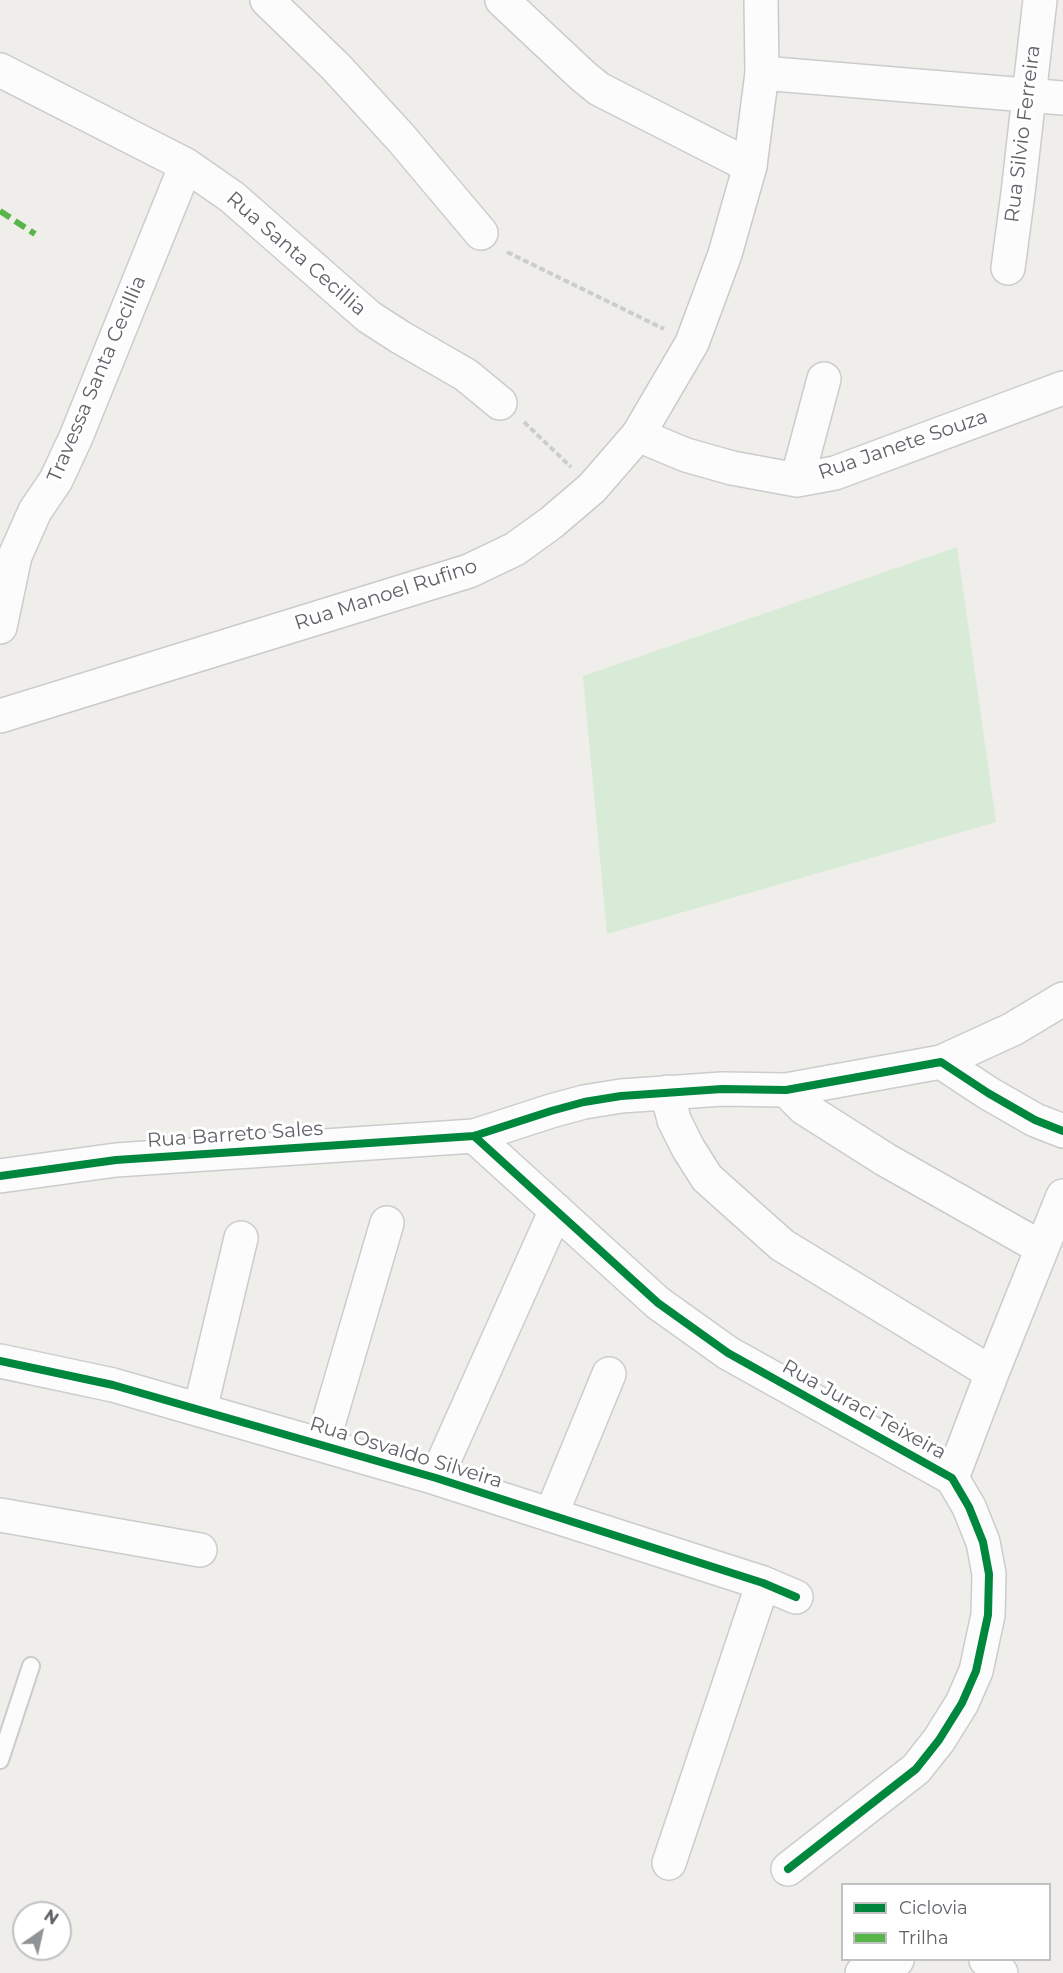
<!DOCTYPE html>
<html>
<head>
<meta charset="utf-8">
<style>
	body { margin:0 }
	#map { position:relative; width:1063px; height:1973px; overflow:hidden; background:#efeeea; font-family:Montserrat,sans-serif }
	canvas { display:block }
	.legend { position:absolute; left:841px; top:1883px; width:210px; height:78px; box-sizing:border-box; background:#fff; border:2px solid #bfc1c3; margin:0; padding:8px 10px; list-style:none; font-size:18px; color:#5f6368 }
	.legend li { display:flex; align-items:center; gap:12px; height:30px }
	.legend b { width:30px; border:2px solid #bfc1c3 }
	.north { position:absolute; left:12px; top:1901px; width:60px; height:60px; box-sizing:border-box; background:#fff; border:2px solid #bfc1c3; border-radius:50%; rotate:34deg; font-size:16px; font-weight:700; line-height:24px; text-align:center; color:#5f6368 }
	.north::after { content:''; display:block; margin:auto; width:21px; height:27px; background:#919496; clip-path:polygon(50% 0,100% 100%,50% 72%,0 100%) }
</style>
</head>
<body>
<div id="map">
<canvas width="1063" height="1973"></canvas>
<ul class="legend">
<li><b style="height:8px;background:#00873e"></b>Ciclovia</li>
<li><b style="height:8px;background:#58b549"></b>Trilha</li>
</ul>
<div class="north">N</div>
</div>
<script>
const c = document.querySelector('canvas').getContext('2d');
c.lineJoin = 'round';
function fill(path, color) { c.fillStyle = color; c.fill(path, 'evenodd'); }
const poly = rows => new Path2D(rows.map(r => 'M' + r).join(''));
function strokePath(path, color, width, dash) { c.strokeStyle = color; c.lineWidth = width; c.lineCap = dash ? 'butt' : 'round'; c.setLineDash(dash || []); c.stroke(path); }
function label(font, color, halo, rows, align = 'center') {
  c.font = font + ' Montserrat,sans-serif'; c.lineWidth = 6; c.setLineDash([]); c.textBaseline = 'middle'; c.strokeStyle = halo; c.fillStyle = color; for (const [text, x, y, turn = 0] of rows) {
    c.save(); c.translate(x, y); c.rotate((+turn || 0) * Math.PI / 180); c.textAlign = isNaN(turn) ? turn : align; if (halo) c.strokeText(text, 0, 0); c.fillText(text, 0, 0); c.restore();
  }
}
fill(poly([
	[957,547,996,822,607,934,583,676]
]), '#d8ebd6');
const lane = poly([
	[0,1760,31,1666]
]);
const street = poly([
	[267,0,336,67,401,138,481,233],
	[502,0,583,76,599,89,750,166],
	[0,70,186,165,232,197,369,317,400,337,466,375,500,403],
	[762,73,1063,98],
	[1008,268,1018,193,1040,0],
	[638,435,686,455,732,468,797,480,835,473,1063,388],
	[797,480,824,379],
	[0,627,15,556,35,511,56,480,76,437,186,165],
	[941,1062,1013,1029,1063,999],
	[786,1090,804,1108,886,1160,1042,1248],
	[667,1092,674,1120,688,1148,707,1178,782,1245,992,1373],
	[474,1136,658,1303,728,1353,952,1478,969,1507,983,1542,989,1574,988,1615,976,1671,962,1703,939,1740,916,1769,788,1869],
	[0,1176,116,1160,474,1136,551,1111,584,1102,621,1096,722,1089,786,1090,941,1062,988,1093,1035,1120,1063,1131],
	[0,1361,113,1385,436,1478,763,1583,796,1597],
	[200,1410,241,1238],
	[322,1445,387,1223],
	[436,1478,556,1210],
	[952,1478,992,1373,1063,1196],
	[0,1515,200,1550],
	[551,1515,609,1374],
	[669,1863,763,1583],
	[986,1960,1001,1973],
	[862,1973,897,1960]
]);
const secondary = poly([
	[0,716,469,571,515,549,551,523,592,488,638,435,692,343,725,254,750,166,762,73,761,0]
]);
strokePath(lane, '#cbcccc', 20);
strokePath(street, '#cbcccc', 36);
strokePath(secondary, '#cacacb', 36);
strokePath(poly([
	[507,252,664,329],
	[524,422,571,467]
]), '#cacfcc', 4, [6, 3]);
strokePath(lane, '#fdfcfc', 16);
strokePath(street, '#fdfcfc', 33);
strokePath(secondary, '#fdfcfc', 33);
strokePath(poly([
	[0,211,35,234]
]), '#58b549', 6, [12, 6]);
strokePath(poly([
	[474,1136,658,1303,728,1353,952,1478,969,1507,983,1542,989,1574,988,1615,976,1671,962,1703,939,1740,916,1769,788,1869],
	[0,1176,116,1160,474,1136,551,1111,584,1102,621,1096,722,1089,786,1090,941,1062,988,1093,1035,1120,1063,1131],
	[0,1361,113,1385,436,1478,763,1583,796,1597]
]), '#00873e', 8);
label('20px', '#5f6368', '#fff', [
	["Rua Silvio Ferreira",1023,134,-83],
	["Rua Santa Cecillia",296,254,41],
	["Travessa Santa Cecillia",97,379,-67],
	["Rua Janete Souza",903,445,-19],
	["Rua Manoel Rufino",386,595,-18],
	["Rua Barreto Sales",235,1135,-4],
	["Rua Juraci Teixeira",864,1410,29],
	["Rua Osvaldo Silveira",406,1453,17]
]);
</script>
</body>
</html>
